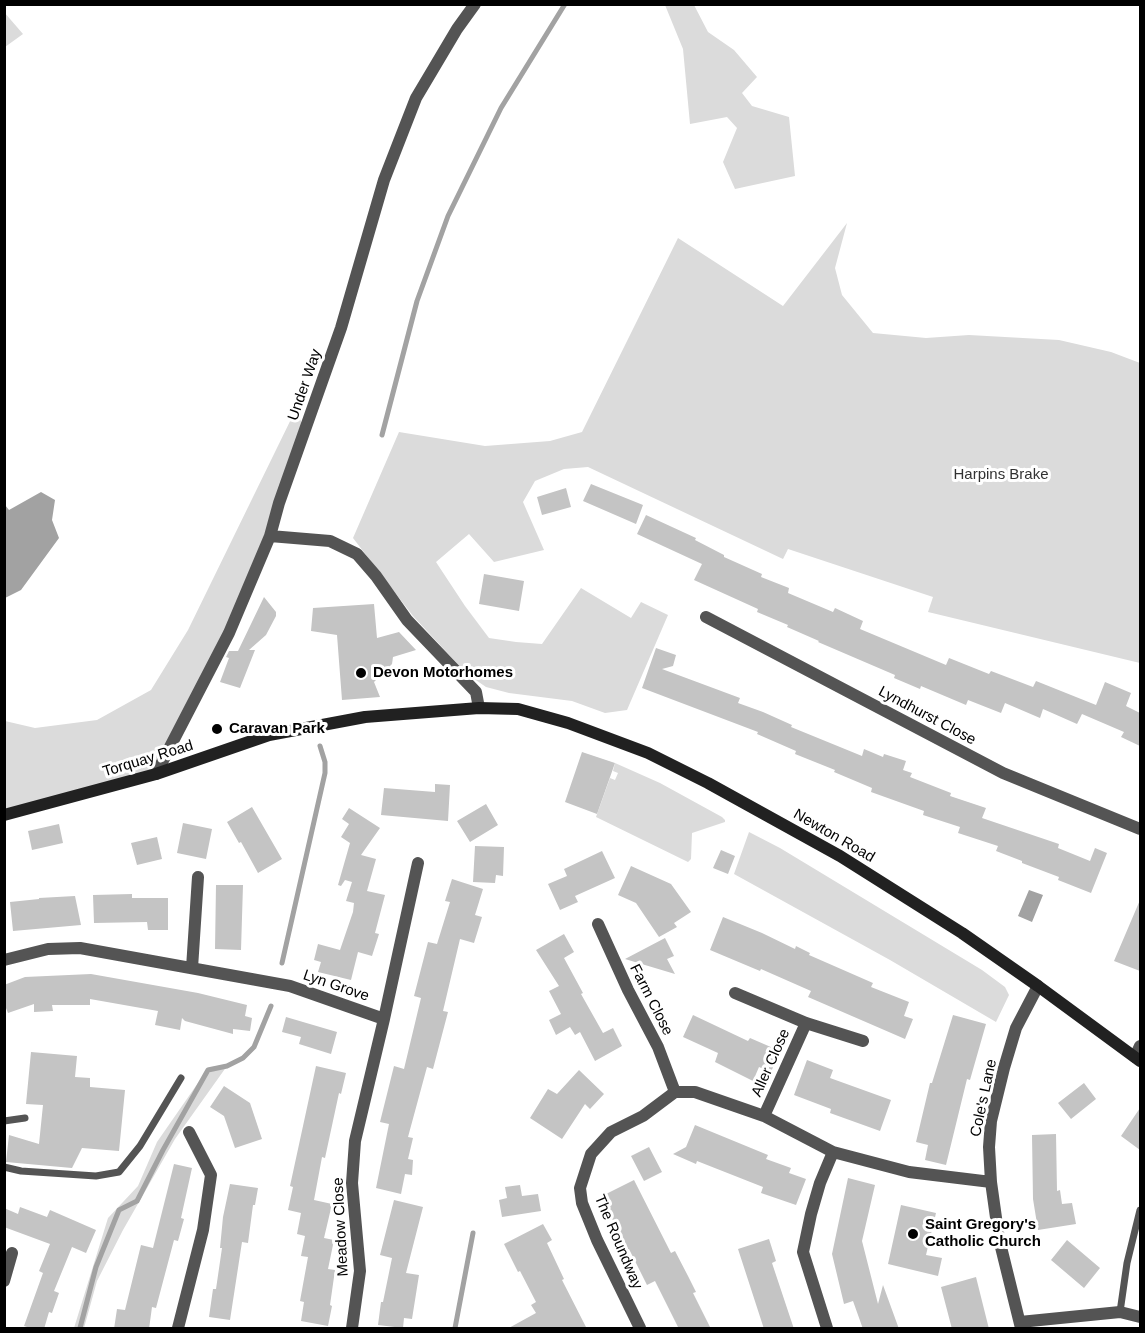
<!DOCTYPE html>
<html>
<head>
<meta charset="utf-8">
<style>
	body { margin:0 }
	#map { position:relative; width:1145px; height:1333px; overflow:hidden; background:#fff; font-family:Arial,sans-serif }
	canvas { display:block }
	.frame { position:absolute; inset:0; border:6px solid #000; pointer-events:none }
</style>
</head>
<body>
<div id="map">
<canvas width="1145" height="1333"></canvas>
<div class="frame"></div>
</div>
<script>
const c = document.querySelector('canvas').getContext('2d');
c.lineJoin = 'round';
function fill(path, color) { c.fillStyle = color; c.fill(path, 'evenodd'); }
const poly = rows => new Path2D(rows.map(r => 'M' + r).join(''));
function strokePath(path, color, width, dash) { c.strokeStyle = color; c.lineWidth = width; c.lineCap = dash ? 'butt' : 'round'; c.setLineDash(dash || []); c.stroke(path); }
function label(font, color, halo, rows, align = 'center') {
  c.font = font + ' Arial,sans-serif'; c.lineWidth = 6; c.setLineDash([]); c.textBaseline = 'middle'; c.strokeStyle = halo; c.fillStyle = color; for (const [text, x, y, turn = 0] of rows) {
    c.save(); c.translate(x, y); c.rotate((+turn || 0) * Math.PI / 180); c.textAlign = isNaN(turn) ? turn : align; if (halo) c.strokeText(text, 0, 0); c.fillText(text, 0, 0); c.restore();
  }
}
fill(poly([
	[665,5,694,5,708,32,734,50,757,77,742,93,752,106,789,117,795,176,735,189,723,162,737,128,727,117,690,124,683,49],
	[4,12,23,34,5,47,4,47],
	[847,223,835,268,842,295,873,333,926,338,969,335,1059,340,1111,352,1140,363,1140,663,928,612,933,597,788,549,783,559,588,467,564,469,535,481,523,502,544,550,494,562,469,534,436,562,465,606,489,638,516,642,542,644,581,588,631,618,641,602,668,615,627,710,605,713,572,701,509,693,486,687,467,674,413,616,353,538,399,432,485,446,550,441,582,432,678,238,783,306],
	[296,409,305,431,270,536,156,774,5,815,5,721,35,728,97,720,151,690,188,630],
	[615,763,660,783,722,817,725,820,725,822,692,833,691,859,688,862,596,817,610,778,615,780,618,773,613,771],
	[749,832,780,848,982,970,1005,987,1009,995,996,1022,890,960,734,874],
	[227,1066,175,1139,123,1230,97,1281,84,1328,74,1328,108,1218,138,1186,157,1142,209,1067]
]), '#dbdbdb');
fill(poly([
	[41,492,55,500,52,520,59,538,21,590,5,598,5,505,9,510],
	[1029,890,1043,895,1032,922,1018,916]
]), '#a2a2a2');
strokePath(poly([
	[382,435,417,301,448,216,501,108,565,4],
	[282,963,325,773,325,762,320,746],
	[80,1328,96,1267,119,1210,137,1201,163,1150,208,1070,227,1066,243,1058,254,1047,271,1006],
	[455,1328,473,1233]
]), '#a2a2a2', 5);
fill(poly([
	[591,484,643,505,636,524,583,501],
	[566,488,571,507,542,515,537,497],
	[646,515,696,538,695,540,724,555,724,557,762,574,761,577,789,588,788,593,833,612,835,608,863,621,860,629,946,665,949,658,989,674,991,671,1033,687,1036,681,1096,705,1105,682,1131,693,1126,706,1140,713,1140,746,1121,737,1124,732,1082,714,1077,724,1043,709,1040,718,1005,703,1001,713,968,700,966,705,921,686,920,689,894,678,895,675,818,642,819,641,787,627,788,625,757,612,758,609,694,580,702,564,637,534],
	[484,574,524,581,519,611,479,604],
	[264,597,276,612,276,616,266,635,249,650,255,650,240,688,220,682,229,658,226,657,229,651,238,651],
	[374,604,377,638,399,632,416,650,393,657,392,664,374,682,380,697,342,700,337,635,311,631,313,608],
	[656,648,676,655,673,666,662,669,740,698,738,703,763,712,792,725,791,727,862,756,864,749,883,757,884,754,906,761,903,770,912,773,910,777,951,793,950,796,986,808,982,818,1059,844,1058,848,1090,861,1095,848,1107,853,1091,893,1058,880,1059,877,1022,863,1022,861,996,851,998,846,958,833,960,827,923,815,924,811,871,792,872,788,834,772,835,770,795,754,796,751,757,734,758,732,642,688],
	[582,752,615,763,597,814,565,802],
	[435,784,450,785,448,821,381,815,384,788,435,792],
	[486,804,498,825,470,842,457,821],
	[252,807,282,859,258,873,241,842,239,843,227,822],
	[349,808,380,828,361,855,376,859,367,891,385,895,375,933,379,934,372,956,358,952,351,980,318,972,321,962,314,960,318,944,340,950,353,912,354,903,346,901,352,882,345,880,341,886,338,885,350,843,341,837,349,824,342,819],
	[183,823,212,829,206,859,177,853],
	[59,824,63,843,32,850,28,831],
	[157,837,162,859,137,865,131,843],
	[475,846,504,847,503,876,496,875,495,883,473,882],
	[721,850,735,856,728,874,713,868],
	[602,851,615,878,575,896,578,902,560,910,548,884,567,876,564,869],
	[631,866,671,884,691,912,674,923,677,927,659,937,636,903,618,895],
	[452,879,483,889,475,915,482,917,474,943,460,939,443,1011,448,1012,433,1069,427,1067,408,1137,413,1138,408,1159,413,1160,412,1175,405,1174,401,1194,376,1188,389,1124,380,1122,394,1066,404,1069,421,998,414,996,428,942,437,944,450,902,445,901],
	[216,885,243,885,241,950,215,949],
	[132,894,132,898,168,898,168,930,148,930,147,922,94,923,93,895],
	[75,896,81,925,13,931,10,902,39,899,39,898],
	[1140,900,1140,971,1114,961],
	[723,917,762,933,795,949,796,946,810,953,809,955,873,983,871,987,909,1002,904,1016,913,1019,905,1039,808,997,811,991,761,969,760,971,710,950],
	[564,934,574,952,564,958,583,993,581,994,603,1033,613,1028,622,1046,595,1061,580,1032,575,1035,570,1027,556,1035,549,1020,561,1014,549,991,559,986,536,950],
	[665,938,674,956,667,959,675,974,625,959],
	[91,974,198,993,247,1005,245,1016,252,1018,250,1031,233,1029,233,1034,185,1021,182,1018,180,1030,155,1025,158,1011,90,999,90,1005,52,1005,53,1011,34,1012,34,1004,8,1013,4,1003,4,985,25,977],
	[693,1015,748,1041,750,1038,780,1051,771,1072,759,1067,753,1081,715,1062,718,1053,683,1037],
	[953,1015,986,1024,970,1080,967,1079,946,1165,925,1160,928,1145,916,1142,930,1083,932,1083],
	[286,1017,337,1032,331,1054,299,1044,301,1037,282,1032],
	[31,1052,77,1056,75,1077,90,1078,90,1087,125,1090,119,1151,82,1148,72,1168,6,1162,9,1135,39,1144,43,1105,26,1104],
	[807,1060,833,1070,830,1078,891,1100,880,1131,830,1113,831,1109,794,1095],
	[316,1066,346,1073,341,1094,339,1093,325,1158,322,1157,314,1200,332,1204,324,1238,334,1240,328,1269,335,1270,330,1305,332,1306,328,1326,301,1321,304,1302,300,1301,308,1257,301,1256,305,1236,297,1234,301,1213,288,1210,293,1187,290,1186],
	[579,1070,604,1094,590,1109,585,1104,562,1139,530,1118,548,1089,557,1094],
	[1084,1083,1096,1099,1071,1119,1058,1103],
	[224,1086,250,1103,262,1139,235,1148,224,1116,210,1107],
	[1140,1108,1140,1150,1121,1136],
	[695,1125,768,1155,766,1159,791,1168,789,1173,806,1179,796,1205,761,1193,763,1187,697,1161,696,1164,673,1154,686,1147],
	[1056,1134,1057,1191,1060,1190,1062,1204,1072,1203,1076,1224,1038,1230,1033,1199,1032,1135],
	[649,1147,662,1172,644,1181,631,1156],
	[174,1164,192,1168,181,1218,184,1219,178,1241,174,1240,156,1308,152,1307,149,1329,114,1329,117,1309,125,1310,141,1245,153,1248],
	[848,1178,875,1185,862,1241,878,1304,883,1285,899,1329,863,1329,853,1301,844,1304,832,1254],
	[634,1180,671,1253,675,1251,688,1276,696,1292,693,1293,711,1329,679,1329,655,1281,647,1285,629,1249,627,1250,605,1204,610,1202,606,1194],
	[230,1184,258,1188,255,1205,253,1205,248,1243,242,1242,230,1320,209,1317,213,1289,216,1289,222,1248,220,1248,223,1217],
	[520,1185,522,1196,538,1194,541,1211,502,1217,499,1200,507,1198,505,1187],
	[394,1200,423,1207,406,1273,419,1275,412,1319,404,1318,403,1328,378,1325,381,1302,383,1302,392,1258,380,1255],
	[901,1205,936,1213,926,1255,942,1258,938,1276,888,1264],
	[20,1207,47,1217,50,1210,96,1230,86,1253,72,1247,54,1291,59,1293,52,1313,49,1312,44,1329,33,1329,24,1326,43,1273,39,1271,50,1244,4,1227,4,1208,18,1214],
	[543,1224,552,1240,547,1243,564,1279,562,1280,587,1329,507,1329,536,1313,531,1305,536,1302,520,1271,518,1272,504,1244],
	[769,1239,776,1261,772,1263,794,1329,764,1329,738,1249],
	[1067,1240,1100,1268,1084,1288,1051,1260],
	[976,1277,989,1329,952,1329,941,1287]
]), '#c4c4c4');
strokePath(poly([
	[4,1121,25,1118],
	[4,1167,21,1171,96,1176,119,1172,140,1146,181,1078],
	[1120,1312,1127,1263,1140,1210]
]), '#545454', 7);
strokePath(poly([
	[270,536,330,541,357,554,376,576,407,620,476,692,479,708],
	[706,617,1003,773,1140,829],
	[156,774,229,633,270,536,279,503,341,328,384,180,416,98,457,29,475,4],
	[598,924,628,990,658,1047,675,1092],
	[4,960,48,949,80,948,290,986,384,1019,418,863],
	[192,968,198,877],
	[735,993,806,1023,863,1041],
	[1135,1057,1140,1046],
	[764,1116,806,1023],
	[4,1281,12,1253],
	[1020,1322,1120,1312,1140,1317],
	[178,1328,203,1230,211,1175,189,1132],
	[352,1328,360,1271,352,1183,355,1141,384,1019],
	[640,1328,597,1240,582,1203,580,1188,591,1154,611,1132,643,1116,675,1092,695,1092,764,1116,833,1152,909,1172,991,1182],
	[827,1328,803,1252,811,1214,820,1183,833,1152],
	[1021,1328,999,1239,991,1182,989,1147,991,1121,1004,1068,1016,1028,1038,986]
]), '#545454', 12);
strokePath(poly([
	[4,815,156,774,269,735,365,717,479,708,518,709,568,723,648,753,708,783,840,856,962,933,1038,986,1140,1061]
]), '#212121', 12);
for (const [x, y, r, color] of [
	[361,673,6,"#000"],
	[217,729,6,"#000"],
	[913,1234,6,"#000"]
]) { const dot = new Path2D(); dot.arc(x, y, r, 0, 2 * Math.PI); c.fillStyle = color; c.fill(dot); strokePath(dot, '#fff', 2); }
label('15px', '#000', '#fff', [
	["Under Way",305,385,-71],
	["Lyndhurst Close",927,716,28],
	["Torquay Road",148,759,-17],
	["Newton Road",834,836,30],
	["Lyn Grove",336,986,19],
	["Farm Close",651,1000,63],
	["Aller Close",771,1063,-66],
	["Cole's Lane",984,1098,-78],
	["Meadow Close",341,1227,-93],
	["The Roundway",618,1242,67]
]);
label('15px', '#323232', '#fff', [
	["Harpins Brake",1001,475]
]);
label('bold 15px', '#000', '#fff', [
	["Devon Motorhomes",373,673],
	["Caravan Park",229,729],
	["Saint Gregory's",925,1225],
	["Catholic Church",925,1242]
], 'left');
</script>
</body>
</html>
